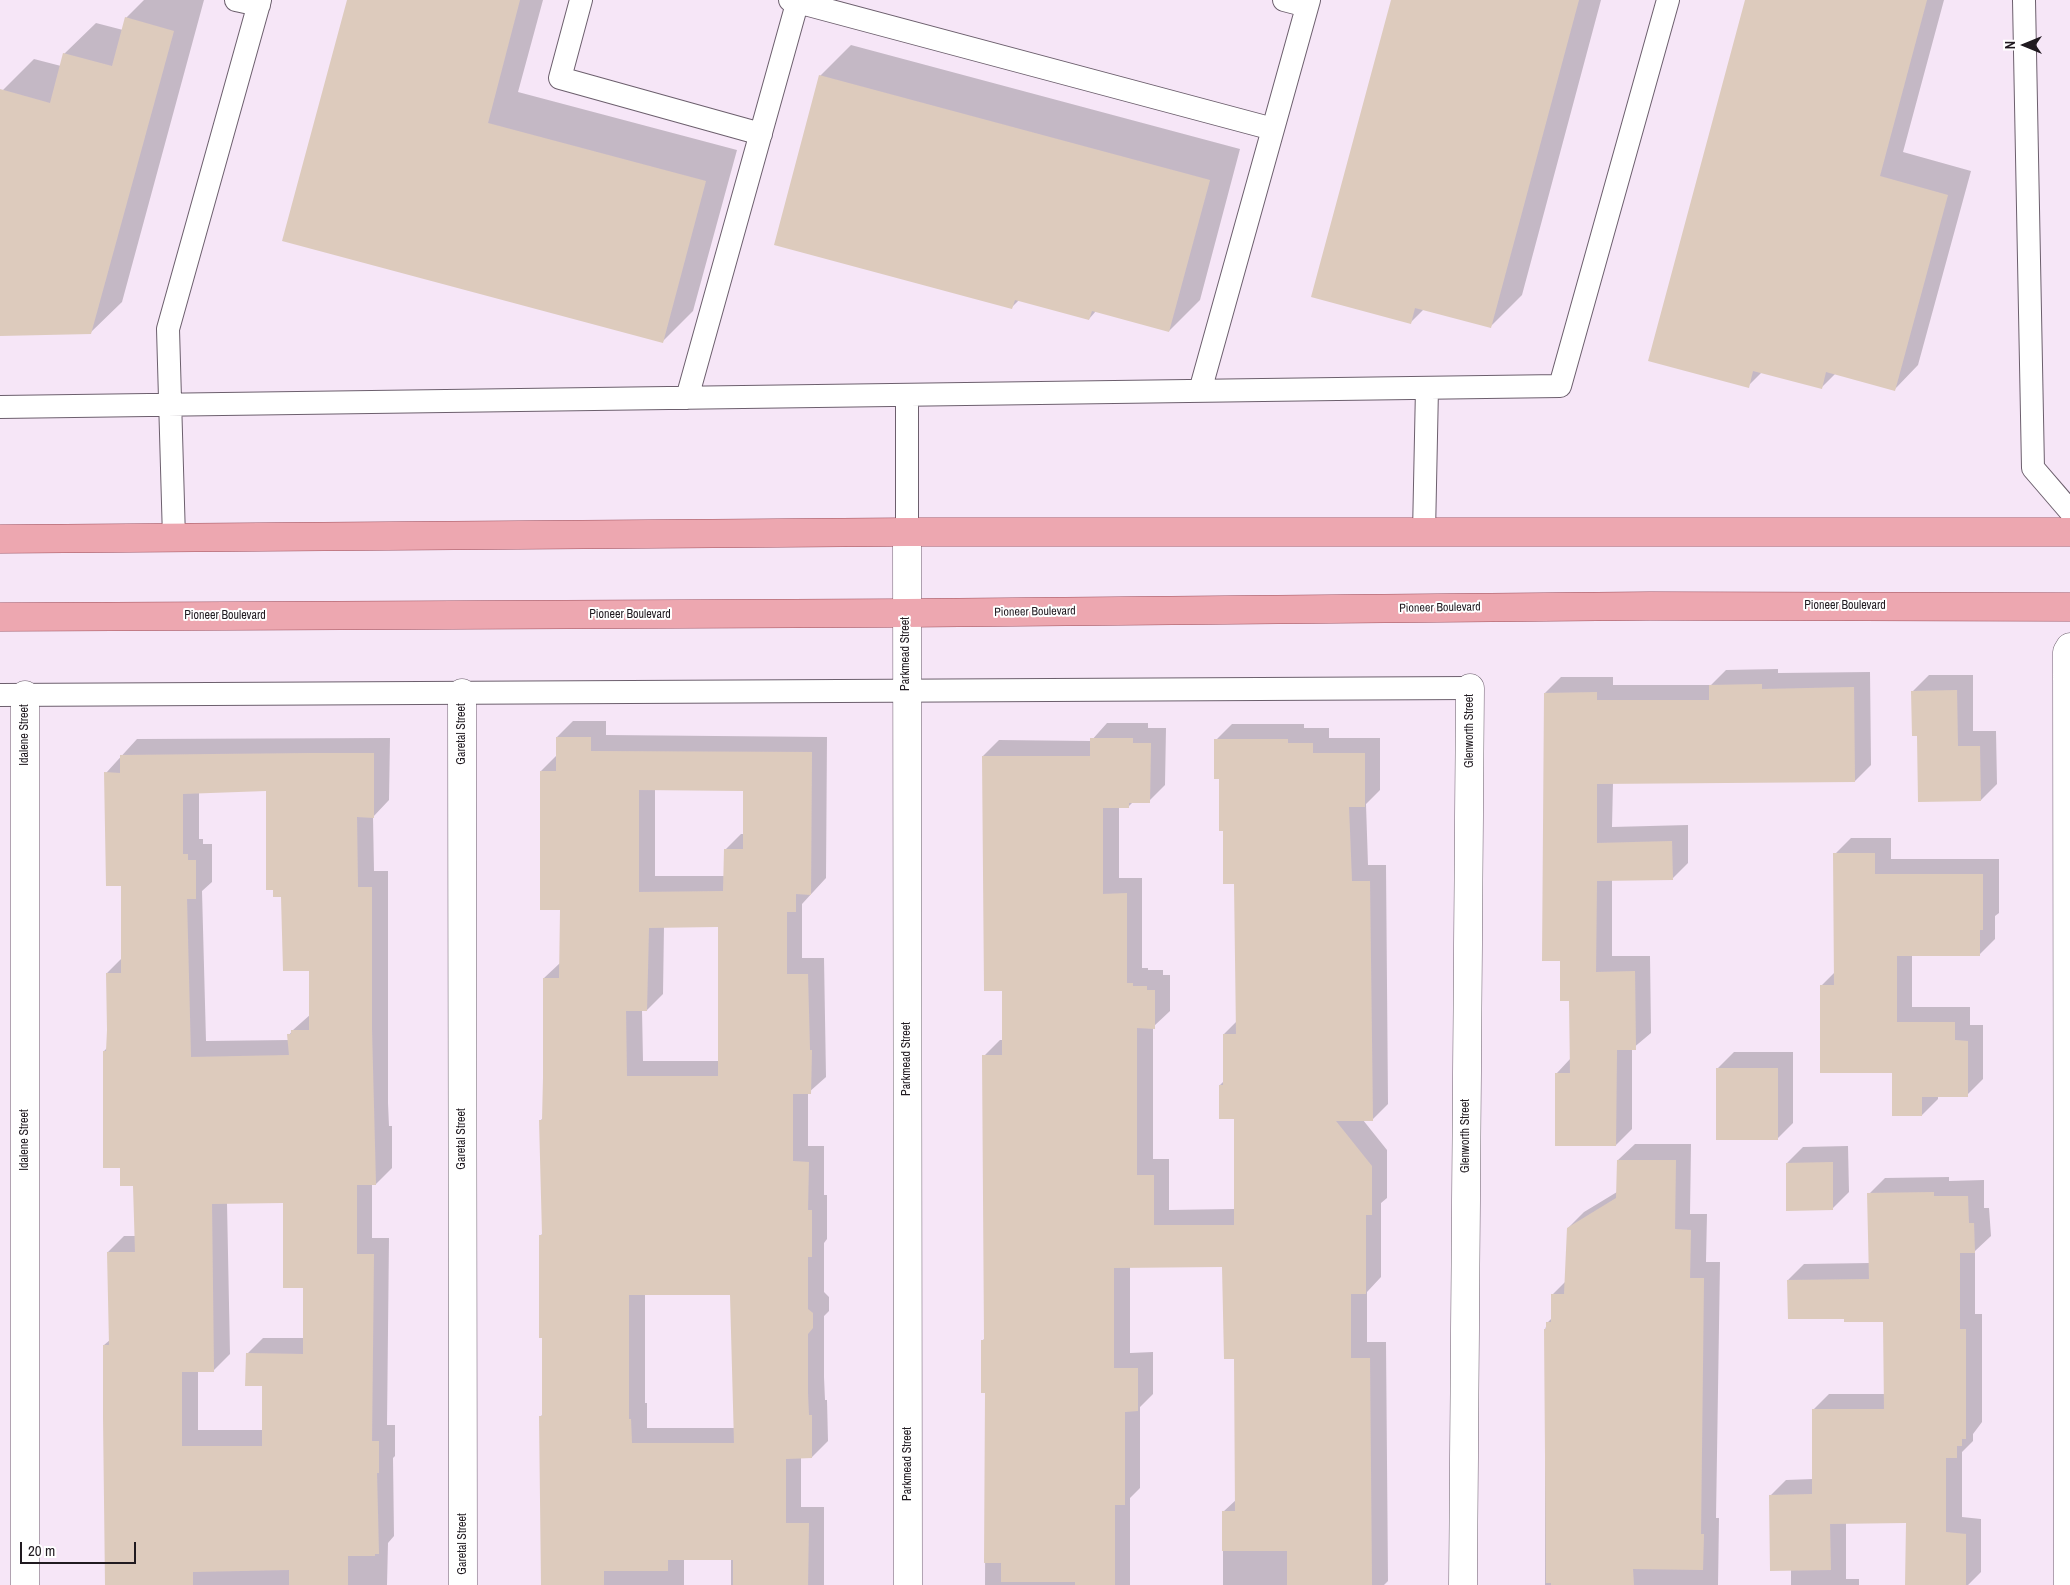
<!DOCTYPE html>
<html>
<head>
<meta charset="utf-8">
<style>
	body { margin:0 }
	#map { position:relative; width:2070px; height:1585px; overflow:hidden; background:#f6e6f7; font-family:"Archivo Narrow",sans-serif }
	canvas { display:block }
	.north { position:absolute; left:2000px; top:20px; width:50px; height:50px; -webkit-text-stroke:4px #fff; paint-order:stroke; rotate:270deg; font-size:14px; font-weight:700; line-height:20px; text-align:center; color:#201a20 }
	.north::after { content:''; display:block; margin:auto; width:18px; height:22px; background:#201a20; clip-path:polygon(50% 0,100% 100%,50% 72%,0 100%) }
	.scale { position:absolute; left:20px; top:1542px; width:116px; height:22px; box-sizing:border-box; border:2px solid #201a20; border-top:0; padding-left:6px; font-size:15px; line-height:18px; white-space:nowrap; color:#201a20; -webkit-text-stroke:4px #fff; paint-order:stroke }
</style>
</head>
<body>
<div id="map">
<canvas width="2070" height="1585"></canvas>
<div class="north">N</div>
<div class="scale">20 m</div>
</div>
<script>
const c = document.querySelector('canvas').getContext('2d');
c.lineJoin = 'round';
function fill(path, color) { c.fillStyle = color; c.fill(path, 'evenodd'); }
const poly = rows => new Path2D(rows.map(r => 'M' + r).join(''));
function strokePath(path, color, width, dash) { c.strokeStyle = color; c.lineWidth = width; c.lineCap = dash ? 'butt' : 'round'; c.setLineDash(dash || []); c.stroke(path); }
function label(font, color, halo, rows, align = 'center') {
  c.font = font + ' "Archivo Narrow",sans-serif'; c.lineWidth = 4; c.setLineDash([]); c.textBaseline = 'middle'; c.strokeStyle = halo; c.fillStyle = color; for (const [text, x, y, turn = 0] of rows) {
    c.save(); c.translate(x, y); c.rotate((+turn || 0) * Math.PI / 180); c.textAlign = isNaN(turn) ? turn : align; if (halo) c.strokeText(text, 0, 0); c.fillText(text, 0, 0); c.restore();
  }
}
fill(poly([
	[144,0,204,0,122,302,90,333,0,334,0,100,3,90,34,59,61,66,64,54,96,23,123,30,126,18],
	[348,0,543,0,518,92,737,150,693,311,662,342],
	[1392,0,1601,0,1522,295,1491,326,1424,309,1410,323],
	[1746,0,1944,0,1903,152,1971,171,1918,365,1895,389,1836,373,1821,388,1762,372,1748,386],
	[851,45,1240,149,1200,300,1169,331,1096,311,1089,319,1019,300,1012,307,820,76],
	[1778,669,1778,673,1870,672,1871,765,1855,781,1613,783,1612,827,1688,825,1688,863,1672,879,1612,880,1612,956,1650,956,1651,1033,1632,1049,1632,1129,1616,1145,1556,1074,1571,1058,1571,1000,1562,959,1545,693,1561,677,1613,677,1613,685,1711,685,1726,670],
	[1929,675,1973,675,1973,731,1996,731,1997,784,1981,800,1918,735,1913,691],
	[573,721,606,721,606,735,827,737,826,878,802,904,802,958,824,958,826,1077,808,1093,808,1146,824,1146,824,1195,827,1195,827,1239,824,1243,824,1292,829,1297,829,1311,824,1316,824,1377,825,1400,827,1400,828,1441,812,1457,801,1457,801,1507,824,1507,824,1585,731,1585,731,1558,684,1558,684,1585,542,1585,540,1417,543,1414,543,1337,540,1236,543,1233,541,1120,543,1118,544,978,560,963,561,909,541,771,557,755,557,737],
	[655,789,744,790,744,834,741,834,725,850,724,876,655,876],
	[664,926,719,926,719,1061,643,1061,642,1010,647,1010,663,994],
	[645,1294,731,1294,735,1428,647,1428,647,1403,645,1403],
	[1107,723,1148,723,1148,728,1166,728,1165,785,1149,801,1134,801,1128,807,1119,807,1119,878,1142,878,1142,968,1148,968,1148,970,1163,970,1163,975,1170,975,1170,1011,1153,1027,1153,1159,1169,1159,1169,1210,1235,1209,1235,1117,1220,1085,1224,1081,1224,1034,1237,1021,1235,882,1224,829,1216,740,1232,724,1304,724,1304,728,1329,728,1329,738,1380,738,1380,790,1366,804,1368,865,1386,865,1388,1104,1372,1120,1363,1120,1387,1150,1387,1198,1381,1203,1381,1277,1367,1292,1367,1342,1386,1342,1388,1581,1384,1585,1223,1585,1223,1512,1237,1499,1235,1358,1224,1266,1130,1266,1130,1353,1153,1352,1153,1394,1140,1407,1140,1488,1130,1498,1130,1585,985,1585,986,1391,982,1341,986,1337,984,1056,1000,1040,1003,1040,1003,989,983,756,999,740,1091,741],
	[390,738,389,800,373,817,374,871,388,871,388,1103,389,1126,392,1126,392,1168,376,1184,372,1184,372,1238,389,1238,387,1425,395,1425,395,1456,393,1458,394,1536,388,1543,387,1585,106,1585,104,1345,110,1340,108,1252,124,1236,136,1236,134,1185,122,1167,104,1051,107,1048,107,973,122,958,122,884,106,773,137,739],
	[267,790,282,896,311,970,311,1014,293,1030,289,1035,289,1040,206,1041,202,891,212,882,212,844,203,844,203,839,199,839,199,792],
	[284,1202,304,1286,304,1338,263,1338,247,1354,263,1385,263,1430,198,1430,198,1370,214,1370,230,1354,227,1203],
	[1851,838,1891,838,1891,859,1999,859,1999,913,1995,916,1995,939,1979,955,1912,955,1912,1007,1970,1007,1970,1025,1983,1025,1983,1079,1967,1095,1938,1095,1938,1099,1922,1115,1894,1072,1821,986,1835,972,1835,854],
	[1734,1052,1793,1052,1793,1123,1777,1139,1718,1068],
	[1635,1144,1691,1144,1690,1214,1707,1214,1706,1262,1720,1262,1716,1518,1719,1518,1718,1585,1545,1585,1545,1330,1547,1323,1553,1317,1553,1294,1566,1281,1568,1228,1584,1212,1617,1192,1618,1160],
	[1848,1146,1849,1192,1833,1208,1787,1163,1803,1147],
	[1949,1177,1949,1181,1984,1180,1984,1208,1989,1208,1991,1236,1975,1251,1975,1314,1982,1314,1982,1422,1973,1434,1973,1441,1962,1452,1962,1517,1981,1519,1981,1572,1968,1585,1907,1585,1907,1522,1846,1522,1846,1579,1859,1579,1859,1585,1791,1585,1791,1569,1770,1496,1786,1480,1813,1479,1813,1410,1829,1394,1885,1394,1884,1321,1845,1317,1788,1280,1804,1264,1870,1263,1869,1194,1885,1178]
]), '#0003');
fill(poly([
	[347,0,520,0,488,123,706,181,663,343,282,241],
	[1391,0,1579,0,1491,328,1415,308,1411,324,1311,297],
	[1745,0,1927,0,1880,176,1948,195,1895,391,1826,372,1822,389,1753,371,1749,388,1648,361],
	[125,17,174,31,91,334,0,336,0,89,50,103,63,53,112,66],
	[819,75,1210,180,1169,332,1092,311,1089,320,1015,300,1012,309,774,245],
	[1762,684,1762,689,1854,687,1855,782,1597,784,1597,843,1672,841,1673,880,1597,881,1596,972,1635,971,1636,1050,1617,1050,1616,1146,1555,1146,1555,1073,1570,1073,1569,1001,1560,1001,1560,961,1542,961,1544,693,1597,692,1597,700,1709,700,1709,685],
	[1957,690,1958,746,1980,746,1981,801,1918,802,1917,736,1912,736,1911,691],
	[556,737,591,737,591,751,812,752,811,895,796,894,796,912,787,912,787,974,808,974,810,1050,812,1050,811,1094,793,1094,793,1161,809,1162,808,1210,812,1210,812,1257,808,1257,808,1309,813,1313,813,1328,808,1334,808,1394,809,1415,812,1415,812,1458,786,1459,786,1523,809,1523,808,1585,733,1585,733,1560,668,1560,668,1571,604,1571,604,1585,541,1585,539,1416,542,1416,542,1338,539,1338,539,1235,542,1235,539,1120,542,1120,543,1078,543,978,559,978,560,910,540,910,540,771,556,771],
	[639,790,743,791,743,849,724,849,723,891,639,892],
	[718,927,718,1076,627,1076,626,1011,647,1011,649,928],
	[629,1295,730,1295,734,1443,632,1443,631,1419,629,1419],
	[1090,738,1133,738,1133,743,1151,743,1150,803,1129,803,1129,808,1103,808,1103,894,1127,893,1127,983,1133,983,1133,986,1147,986,1147,990,1155,990,1155,1029,1137,1028,1137,1175,1154,1175,1154,1225,1234,1225,1234,1119,1219,1119,1219,1085,1223,1085,1223,1034,1236,1034,1234,884,1223,884,1223,831,1219,831,1219,779,1214,779,1214,739,1288,739,1288,743,1313,743,1313,753,1365,753,1365,807,1349,807,1352,881,1370,881,1373,1121,1336,1121,1372,1166,1372,1215,1366,1215,1366,1294,1351,1294,1351,1358,1370,1358,1372,1585,1287,1585,1287,1551,1222,1551,1222,1511,1235,1511,1234,1359,1224,1359,1222,1267,1114,1268,1114,1368,1138,1368,1138,1411,1125,1412,1125,1505,1115,1505,1115,1585,1075,1585,1075,1582,1001,1582,1001,1563,984,1563,985,1393,981,1393,981,1340,984,1340,982,1055,1002,1055,1002,991,984,991,982,756,1090,756],
	[311,753,374,753,374,818,357,817,358,887,372,887,372,1030,376,1185,357,1185,357,1254,374,1254,372,1441,379,1441,379,1473,377,1473,379,1554,375,1554,375,1556,348,1556,348,1585,289,1585,289,1570,193,1572,193,1585,105,1585,103,1417,103,1345,109,1345,107,1252,135,1252,133,1186,120,1186,120,1168,103,1168,103,1051,106,1051,107,1030,106,973,121,973,121,886,106,886,104,772,120,773,120,755],
	[266,791,266,890,273,890,273,897,281,897,283,971,309,971,309,1030,291,1030,291,1034,287,1034,289,1055,191,1057,187,899,196,899,196,860,188,860,188,854,183,854,183,794],
	[283,1203,283,1288,303,1288,303,1354,246,1353,245,1386,262,1386,262,1446,182,1446,182,1372,214,1372,212,1204],
	[1833,853,1875,853,1875,874,1983,874,1983,930,1980,930,1980,956,1897,956,1897,1022,1955,1022,1955,1040,1968,1041,1968,1097,1922,1097,1922,1116,1892,1116,1892,1073,1820,1073,1820,985,1834,985],
	[1716,1068,1778,1068,1778,1140,1716,1140],
	[1617,1160,1676,1160,1675,1229,1691,1230,1690,1278,1704,1278,1701,1534,1704,1534,1703,1570,1633,1569,1634,1585,1551,1585,1551,1583,1546,1583,1544,1329,1546,1329,1546,1322,1551,1322,1551,1294,1564,1294,1567,1228,1616,1198],
	[1833,1162,1833,1210,1786,1211,1786,1163],
	[1934,1192,1934,1196,1968,1196,1969,1223,1974,1223,1975,1253,1960,1253,1960,1329,1966,1329,1966,1439,1962,1439,1962,1446,1957,1446,1957,1458,1946,1458,1946,1532,1966,1534,1966,1585,1905,1585,1906,1523,1830,1524,1831,1570,1770,1571,1769,1495,1812,1494,1812,1409,1884,1409,1883,1322,1844,1322,1844,1319,1788,1319,1787,1280,1869,1279,1867,1193]
]), '#ddcbbd');
const lane = poly([
	[236,0,259,5],
	[581,0,560,78,761,134],
	[790,0,1273,129],
	[1284,0,1307,6],
	[2024,0,2033,468,2070,511],
	[1200,391,1309,0],
	[907,395,907,532],
	[687,398,798,0],
	[0,407,1560,386,1668,0],
	[1424,533,1427,388],
	[174,538,168,329,260,0],
	[0,695,1470,688]
]);
const street = poly([
	[907,532,908,1585],
	[462,693,463,1585],
	[25,695,25,1585],
	[1463,1585,1470,688],
	[2068,1585,2067,652,2070,647]
]);
const primary = poly([
	[0,539,907,532,2070,532],
	[0,617,906,613,1650,606,2070,607]
]);
strokePath(lane, '#6c5f6d', 24);
strokePath(street, '#6c5f6d', 29);
strokePath(primary, '#9d505c', 29);
strokePath(lane, '#fff', 22);
strokePath(street, '#fff', 28);
strokePath(primary, '#eda7b0', 28);
label('12px', '#201a20', '#fff', [
	["Pioneer Boulevard",1845,606],
	["Pioneer Boulevard",1440,608,-1],
	["Pioneer Boulevard",1035,612,-1],
	["Pioneer Boulevard",630,615],
	["Pioneer Boulevard",225,616],
	["Parkmead Street",906,654,-90],
	["Glenworth Street",1470,731,-90],
	["Garetal Street",462,734,-90],
	["Idalene Street",25,735,-90],
	["Parkmead Street",907,1059,-90],
	["Glenworth Street",1466,1136,-90],
	["Garetal Street",462,1139,-90],
	["Idalene Street",25,1140,-90],
	["Parkmead Street",908,1464,-90],
	["Garetal Street",463,1544,-90]
]);
</script>
</body>
</html>
